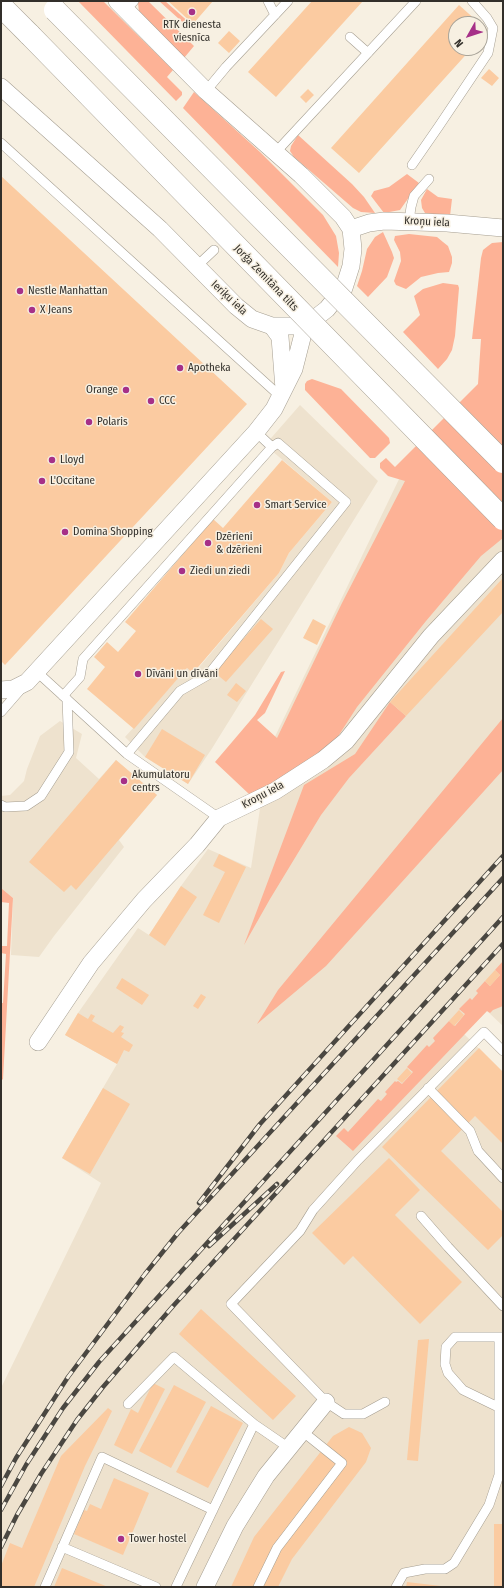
<!DOCTYPE html>
<meta charset="utf-8">
<style>
body{margin:0}
#map{position:relative;width:504px;height:1588px;overflow:hidden;background:#f7f0e2;font-family:"Fira Sans Condensed",sans-serif}
canvas{display:block}
.frame{position:absolute;inset:0;border:2px solid #322f2a;pointer-events:none}
.north{position:absolute;left:448px;top:16px;width:40px;height:40px;box-sizing:border-box;background:#f7f0e2;border:1px solid #a8a398;border-radius:50%;rotate:231deg;font-size:11px;font-weight:700;line-height:16px;text-align:center;color:#322f2a}
.north::after{content:'';display:block;margin:auto;width:14px;height:18px;background:#a63088;clip-path:polygon(50% 0,100% 100%,50% 72%,0 100%)}
</style>
<div id="map">
<canvas width="504" height="1588"></canvas>
<div class="frame"></div>
<div class="north">N</div>
</div>
<script>
const context = document.querySelector('canvas').getContext('2d');
context.lineJoin = 'round';
function fillPath(path, color) { context.fillStyle = color; context.fill(path, 'evenodd'); }
const shape = rows => new Path2D(rows.map(r => 'M' + r).join(''));
function trace(path, color, width, dash) { context.strokeStyle = color; context.lineWidth = width; context.lineCap = dash ? 'butt' : 'round'; context.setLineDash(dash || []); context.stroke(path); }
function label(font, color, halo, rows, align = 'center') {
  context.font = font + ' "Fira Sans Condensed",sans-serif'; context.lineWidth = 3; context.setLineDash([]); context.textBaseline = 'middle'; context.strokeStyle = halo; context.fillStyle = color; for (const [text, x, y, turn = 0] of rows) {
    context.save(); context.translate(x, y); context.rotate((+turn || 0) * Math.PI / 180); context.textAlign = isNaN(turn) ? turn : align; if (halo) context.strokeText(text, 0, 0); context.fillText(text, 0, 0); context.restore();
  }
}
const built = shape([
 [503,320,503,1026,487,1011,464,1034,503,1072,503,1587,1,1587,1,1388,101,1183,62,1158,117,1064,65,1035,78,1013,138,928,149,935,181,886,208,849,251,868,269,749,401,475,481,390],
 [300,405,378,481,211,750,188,784,145,757,125,737,187,668,194,673,279,573,289,553,332,502,265,445],
 [60,721,82,734,76,758,99,779,116,760,157,795,119,840,124,847,54,936,39,957,11,955,13,898,1,888,1,796,10,795,24,781,27,769,40,736]
]);
const green = shape([
 [78,1,103,1,173,70,167,77,182,92,182,95,176,101],
 [139,1,148,1,194,46,184,58,139,12,138,3],
 [159,1,165,1,192,25,189,28],
 [194,92,260,152,323,215,336,236,339,253,338,267,183,108],
 [298,135,352,184,364,197,375,213,361,212,353,208,294,157,290,151,291,146],
 [407,174,419,183,400,210,384,213,371,196,374,191,389,187],
 [427,189,438,197,452,199,450,216,425,213,422,208,421,200],
 [383,232,392,252,394,258,387,277,368,297,357,286,362,271,367,249,375,237],
 [409,234,437,237,443,242,448,246,452,257,452,263,449,272,438,273,421,277,406,289,396,285,394,281,401,261,400,252,394,240,395,236],
 [503,242,503,538,481,556,426,621,357,707,337,738,326,750,278,781,250,795,215,762,255,715,281,672,285,671,265,713,257,720,277,738,342,603,405,481,388,476,380,468,380,463,386,458,395,467,478,384,481,339,472,339,481,258,483,250,488,246,492,243],
 [443,283,458,285,459,288,455,336,452,350,447,359,438,369,403,332,420,315,414,296,423,289],
 [312,379,341,389,389,438,390,443,375,458,370,458,305,390,305,384,307,381],
 [390,702,406,716,349,778,321,815,270,899,244,945,304,785,355,754],
 [503,718,503,770,326,966,257,1024,278,990],
 [1,888,13,898,3,1079,1,1081,1,1003,3,1003,6,954,1,953,1,946,7,946,9,903,1,902],
 [503,961,503,1006,493,1010,490,1013,487,1011,353,1151,336,1136,344,1128,348,1132,378,1099,381,1101,387,1094,385,1092,395,1081,396,1082,398,1081,402,1084,413,1072,407,1067,427,1045,429,1047,435,1041,433,1038,449,1021,455,1026,465,1014,459,1009,470,998,472,1000,478,993,476,991,485,981,490,986,500,975,495,970]
]);
const building = shape([
 [168,1,213,1,193,24],
 [312,1,363,1,276,97,248,72],
 [459,5,487,30,480,39,480,24,456,24,456,48,472,48,359,173,331,148],
 [229,31,240,41,229,53,218,43],
 [489,69,499,78,492,86,481,78],
 [308,89,314,95,306,103,300,97],
 [1,176,247,404,5,665,1,661],
 [282,460,332,502,289,553,279,573,193,673,187,668,134,729,87,689,105,667,94,657,107,642,118,652,136,631,125,622,213,519,223,528],
 [502,579,503,580,503,612,406,716,390,702],
 [261,619,273,629,226,682,214,672],
 [313,619,326,626,317,645,303,638],
 [236,683,246,691,237,702,227,695],
 [162,729,205,755,188,784,145,757],
 [116,760,157,795,76,890,71,885,64,892,29,862],
 [219,854,246,867,219,923,203,915,225,872,213,866],
 [181,886,197,897,165,946,149,935],
 [495,970,500,975,490,986,485,981],
 [122,978,149,995,142,1005,116,988],
 [201,994,206,997,198,1009,193,1006],
 [459,1010,464,1015,454,1026,449,1021],
 [78,1013,88,1019,91,1014,95,1016,92,1021,113,1033,120,1025,124,1027,121,1032,124,1033,121,1037,133,1045,129,1052,124,1050,117,1064,65,1035],
 [479,1048,503,1072,503,1144,475,1116,441,1151,503,1212,503,1235,488,1250,382,1147],
 [407,1068,412,1073,402,1083,397,1079],
 [103,1088,130,1104,90,1174,62,1158],
 [389,1158,420,1190,395,1215,462,1282,420,1324,353,1256,344,1265,312,1233],
 [201,1309,296,1396,273,1420,179,1334],
 [429,1339,418,1461,407,1460,418,1340],
 [153,1383,165,1389,132,1454,114,1445,131,1409,138,1413],
 [174,1385,206,1402,171,1468,139,1451],
 [211,1406,243,1423,208,1488,176,1472],
 [108,1408,112,1411,85,1466,34,1587,1,1587,1,1566,10,1543,22,1548,61,1456],
 [349,1427,362,1433,371,1448,366,1462,292,1559,278,1587,231,1587,254,1537,333,1436],
 [114,1478,149,1493,123,1555,74,1534,84,1510,87,1511,90,1504,101,1509],
 [494,1524,503,1524,503,1587,494,1587],
 [62,1568,108,1587,54,1587],
 [407,1582,441,1586,441,1587,406,1587]
]);
const lane = shape([
 [268,1,275,15],
 [125,10,134,1],
 [350,37,368,53],
 [206,91,226,67,288,1],
 [1,143,281,397],
 [276,152,416,1],
 [412,165,439,126,488,53,493,28,487,18,472,1],
 [409,221,411,207,414,196,429,179],
 [197,266,214,250],
 [37,672,127,754,219,818],
 [63,696,80,677,83,659,272,447,256,432],
 [1,712,21,689],
 [127,754,180,691,208,675,346,502,278,443,272,447],
 [1,805,5,807,26,806,41,796,69,752,67,699],
 [428,1088,470,1131,478,1151,503,1178],
 [421,1216,448,1247,503,1306],
 [385,1402,363,1414,344,1414,326,1402,231,1304,300,1231,313,1210,358,1160,484,1032,503,1051],
 [128,1404,174,1357,254,1424,289,1448],
 [498,1407,463,1390,448,1373,445,1364,446,1347,455,1337,503,1337],
 [62,1547,156,1587],
 [45,1587,102,1457,213,1510],
 [176,1587,254,1424],
 [258,1587,277,1548,342,1463,302,1431],
 [396,1587,404,1573,425,1569,445,1569,454,1563,489,1505,499,1475,499,1337]
]);
const street = shape([
 [1,87,160,229,236,306,252,319,272,326,293,326,318,316,327,309,344,288,351,266,353,249,351,229,343,217,301,175,206,91,117,1],
 [351,229,369,223,384,221,447,223,503,228],
 [272,326,280,337,284,389],
 [1,690,13,689,27,682,256,432,274,409,294,369,306,322],
 [38,1042,91,963,144,900,197,845,219,818,275,791,323,760,346,741,431,636,503,560],
 [205,1587,235,1526,266,1476,326,1402]
]);
const primary = shape([
 [1,6,30,35]
]);
const rail = shape([
 [199,1203,260,1124,503,856],
 [209,1246,277,1184],
 [1,1486,16,1458,68,1377,145,1274,178,1233,503,878],
 [1,1510,26,1465,63,1408,99,1362,503,917],
 [1,1547,17,1515,41,1474,77,1420,103,1387,174,1305,503,944]
]);
const primaryBridge = shape([
 [55,10,503,462],
 [30,35,503,519]
]);
const markers = [
 [192,12,4,"#a63088"],
 [20,291,4,"#a63088"],
 [32,310,4,"#a63088"],
 [180,368,4,"#a63088"],
 [126,390,4,"#a63088"],
 [151,401,4,"#a63088"],
 [89,422,4,"#a63088"],
 [52,460,4,"#a63088"],
 [42,481,4,"#a63088"],
 [257,505,4,"#a63088"],
 [65,532,4,"#a63088"],
 [208,543,4,"#a63088"],
 [182,571,4,"#a63088"],
 [138,674,4,"#a63088"],
 [124,781,4,"#a63088"],
 [121,1539,4,"#a63088"]
];
const poiNames = [
 ["RTK dienesta",192,25,"center"],
 ["viesnīca",192,38,"center"],
 ["Nestle Manhattan",28,291],
 ["X Jeans",40,310],
 ["Apotheka",188,368],
 ["Orange",118,390,"right"],
 ["CCC",159,401],
 ["Polaris",97,422],
 ["Lloyd",60,460],
 ["L'Occitane",50,481],
 ["Smart Service",265,505],
 ["Domina Shopping",73,532],
 ["Dzērieni",216,537],
 ["& dzērieni",216,550],
 ["Ziedi un ziedi",190,571],
 ["Dīvāni un dīvāni",146,674],
 ["Akumulatoru",132,775],
 ["centrs",132,788],
 ["Tower hostel",129,1539]
];
const streetNames = [
 ["Kroņu iela",427,222,3],
 ["Jorģa Zemitāna tilts",266,278,46],
 ["Ieriķu iela",229,298,43],
 ["Kroņu iela",263,795,-28]
];
fillPath(built, '#eee2ce');
fillPath(green, '#fdb296');
fillPath(building, '#fbcba1');
trace(lane, '#a59e91', 10);
trace(street, '#a59e91', 18);
trace(primary, '#a59e91', 23);
trace(lane, '#fff', 9);
trace(street, '#fff', 17);
trace(primary, '#fff', 22);
trace(rail, '#4a4741', 4.5);
trace(rail, '#f7f0e2', 3, [9]);
trace(primaryBridge, '#a59e91', 23, []);
trace(primaryBridge, '#fff', 22);
for (const [x, y, r, color] of markers) { const dot = new Path2D(); dot.arc(x, y, r, 0, 2 * Math.PI); context.fillStyle = color; context.fill(dot); trace(dot, '#f7f0e2', 1.5); }
label('11px', '#322f2a', '#f7f0e2', poiNames, 'left');
label('11px', '#322f2a', '#f7f0e2', streetNames);
</script>
